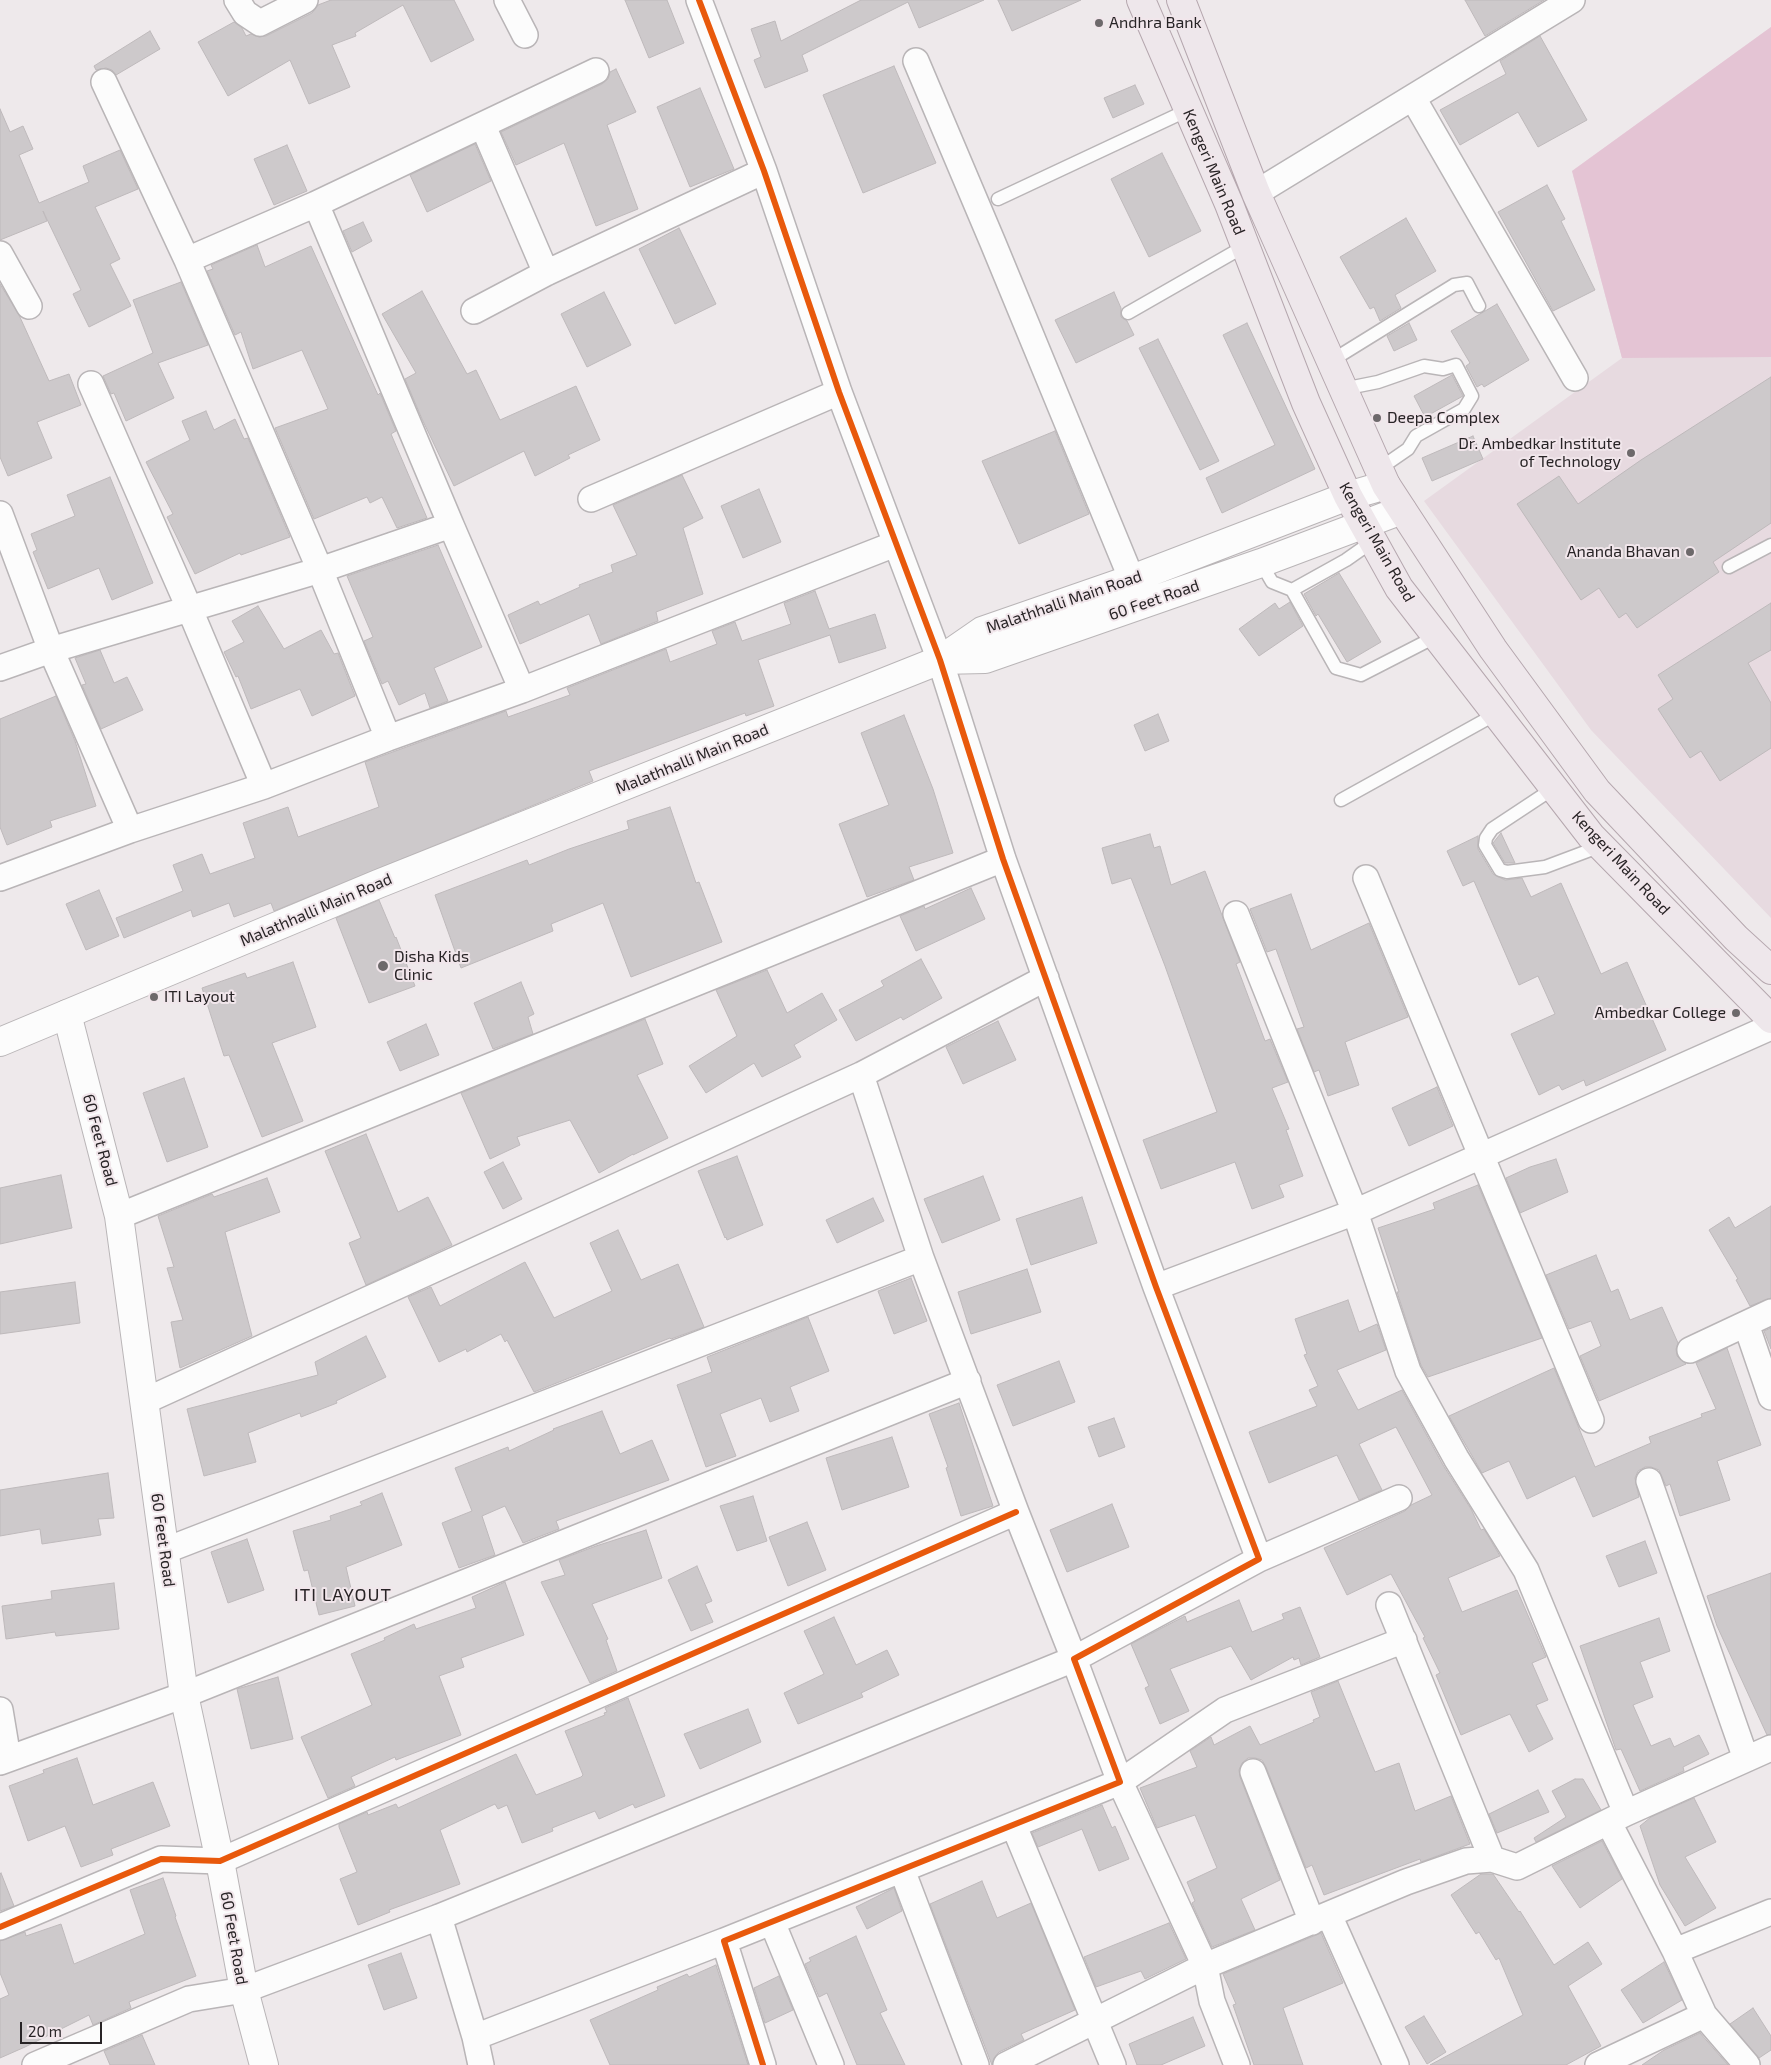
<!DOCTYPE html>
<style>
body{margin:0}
#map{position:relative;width:1771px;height:2065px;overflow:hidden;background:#eee9eb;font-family:"Exo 2",sans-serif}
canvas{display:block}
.scale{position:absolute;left:20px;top:2022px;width:82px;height:22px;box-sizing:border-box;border:2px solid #282426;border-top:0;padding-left:6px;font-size:15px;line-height:18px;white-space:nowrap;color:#282426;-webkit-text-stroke:4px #f1e6eb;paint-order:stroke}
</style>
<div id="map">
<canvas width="1771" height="2065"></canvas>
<div class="scale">20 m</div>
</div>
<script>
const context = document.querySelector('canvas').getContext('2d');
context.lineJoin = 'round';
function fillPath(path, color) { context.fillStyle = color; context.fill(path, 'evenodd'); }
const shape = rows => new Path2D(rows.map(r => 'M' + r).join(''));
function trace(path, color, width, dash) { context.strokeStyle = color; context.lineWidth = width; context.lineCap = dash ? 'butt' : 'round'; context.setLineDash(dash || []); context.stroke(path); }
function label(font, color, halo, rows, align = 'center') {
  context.font = font + ' "Exo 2",sans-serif'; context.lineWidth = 4; context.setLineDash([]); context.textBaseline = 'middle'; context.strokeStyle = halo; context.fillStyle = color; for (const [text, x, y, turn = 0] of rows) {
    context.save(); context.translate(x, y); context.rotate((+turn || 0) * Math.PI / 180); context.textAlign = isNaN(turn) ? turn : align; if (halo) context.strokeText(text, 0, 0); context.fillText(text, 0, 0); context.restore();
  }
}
const built = shape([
 [1771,27,1771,918,1591,730,1424,501,1622,358,1572,171]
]);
const green = shape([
 [1771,27,1771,357,1622,358,1572,171]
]);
const building = shape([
 [331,0,454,0,474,40,431,62,403,5,355,33,356,36,332,45,350,87,309,104,290,60,228,96,198,42,234,22,242,28,246,36,251,34,259,37,266,36,312,13,318,5,331,0],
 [625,0,667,0,684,43,649,58,625,0],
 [861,0,984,0,919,28,908,2,802,55,808,71,765,88,754,60,761,57,751,29,775,21,781,41,861,0],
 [998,0,1081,0,1012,31,998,0],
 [1465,0,1544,0,1485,36,1465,0],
 [150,31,160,49,116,75,112,70,106,68,96,70,94,66,150,31],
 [1540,36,1587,120,1538,147,1518,112,1460,145,1440,110,1506,74,1500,61,1540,36],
 [894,66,936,163,863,193,823,95,894,66],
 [616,69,636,112,607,125,638,209,596,226,564,143,516,165,501,132,602,84,608,79,610,72,616,69],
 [1135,85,1144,104,1113,118,1104,98,1135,85],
 [700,88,734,169,690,187,657,107,700,88],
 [0,109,10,132,23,126,33,149,19,155,39,203,89,182,83,166,120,150,138,189,95,207,120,259,110,264,131,306,89,327,73,294,81,290,43,211,47,221,0,240,0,109],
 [475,144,491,181,427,212,410,175,475,144],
 [287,145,307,191,274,205,254,159,287,145],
 [1162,153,1201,231,1149,257,1111,179,1162,153],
 [1547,185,1565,219,1561,221,1595,290,1553,311,1498,212,1547,185],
 [1406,218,1436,271,1395,295,1401,308,1380,321,1374,307,1370,309,1340,257,1406,218],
 [363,222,372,241,352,252,343,231,363,222],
 [679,228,716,304,675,324,639,249,679,228],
 [257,245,265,267,311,246,378,395,380,393,396,431,391,434,427,518,397,528,382,497,370,503,367,497,314,519,275,428,328,409,302,350,253,369,241,332,235,335,207,271,213,269,211,265,257,245],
 [181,282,208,345,158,363,174,398,126,421,114,393,111,394,103,376,153,353,133,300,181,282],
 [0,284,19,315,49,381,69,374,81,405,37,422,52,458,8,476,0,457,0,284],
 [422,291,467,374,476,370,500,420,576,386,600,440,568,455,570,458,535,476,524,451,454,486,422,419,405,379,416,373,382,314,422,291],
 [604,292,631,345,587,367,561,314,604,292],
 [1114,292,1121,308,1121,317,1127,321,1134,335,1076,363,1055,320,1114,292],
 [1497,304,1529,360,1484,387,1482,384,1477,387,1466,366,1470,363,1451,331,1497,304],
 [1247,323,1315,469,1222,513,1206,478,1275,445,1223,335,1247,323],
 [1409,323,1417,340,1394,351,1387,336,1409,323],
 [1158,339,1219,461,1200,470,1139,348,1158,339],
 [1452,375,1463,396,1425,417,1414,396,1452,375],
 [1771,377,1771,523,1713,562,1719,572,1637,628,1626,613,1619,618,1599,588,1581,600,1517,504,1559,476,1578,504,1641,460,1771,377],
 [206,411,214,430,235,419,244,439,248,438,290,537,241,555,240,553,195,574,167,517,173,514,146,462,190,440,182,421,206,411],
 [1055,431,1089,514,1019,544,982,461,1055,431],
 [1473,436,1483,459,1432,481,1422,458,1473,436],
 [682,475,703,518,683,528,703,594,656,612,658,621,601,644,589,614,520,644,508,615,538,601,540,605,580,587,579,585,613,572,611,565,637,555,613,505,682,475],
 [110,477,153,583,112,600,99,568,48,589,33,552,37,550,31,534,75,516,67,495,110,477],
 [759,489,781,542,743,558,721,506,759,489],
 [438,545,482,647,434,668,448,701,430,708,425,693,399,705,388,681,382,684,364,641,373,637,347,576,438,545],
 [1339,573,1381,642,1347,662,1318,614,1316,616,1304,594,1339,573],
 [815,591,829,629,875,614,886,648,839,663,830,635,758,660,774,706,746,716,745,713,589,771,593,781,274,911,271,903,234,917,229,903,193,917,191,910,124,938,116,918,183,891,173,865,202,854,210,874,255,858,243,823,288,807,298,837,379,807,365,762,506,711,508,717,570,695,567,688,666,649,670,662,717,644,712,631,735,622,742,641,791,624,784,603,815,591],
 [1290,602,1303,626,1259,656,1239,629,1275,603,1279,609,1290,602],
 [1771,603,1771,650,1748,663,1771,703,1771,748,1720,781,1701,751,1690,758,1658,709,1673,699,1658,675,1771,603],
 [258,606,284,649,321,630,334,654,338,653,355,696,312,716,300,689,251,709,238,676,236,677,224,652,244,642,232,621,258,606],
 [100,650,114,683,127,677,143,710,101,729,82,685,86,684,75,658,100,650],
 [56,696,75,741,96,806,50,821,52,827,7,845,0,827,0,719,56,696],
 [1158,714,1169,741,1145,751,1134,725,1158,714],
 [904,715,933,789,953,853,909,867,914,880,867,897,839,824,889,805,861,733,904,715],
 [670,807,696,883,699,882,722,942,631,977,603,903,551,924,553,931,461,968,435,895,527,860,529,865,569,849,629,829,627,821,670,807],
 [1501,833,1515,863,1505,863,1493,843,1501,833],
 [1150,834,1154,848,1160,846,1171,885,1205,871,1240,962,1236,964,1265,1041,1270,1039,1288,1082,1272,1088,1289,1129,1286,1130,1303,1176,1279,1185,1284,1197,1252,1209,1235,1162,1161,1189,1143,1140,1217,1112,1165,966,1131,878,1112,884,1102,848,1150,834],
 [1478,836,1478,849,1493,874,1505,880,1522,878,1531,897,1561,883,1601,974,1627,962,1666,1050,1586,1086,1584,1080,1562,1090,1559,1085,1539,1095,1511,1034,1555,1014,1538,976,1519,985,1474,881,1463,886,1447,851,1478,836],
 [971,888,985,919,916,951,900,916,924,906,925,909,971,888],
 [99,890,119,936,86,950,66,904,99,890],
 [1291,894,1311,950,1369,923,1408,1017,1345,1042,1359,1085,1328,1096,1319,1070,1314,1072,1297,1029,1304,1027,1276,949,1267,952,1250,909,1291,894],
 [379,900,395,938,396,937,415,986,369,1003,336,918,379,900],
 [921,959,942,998,903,1020,901,1017,856,1041,839,1010,884,986,881,981,921,959],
 [293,962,316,1027,272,1043,303,1121,262,1137,229,1055,224,1056,202,988,245,973,247,978,293,962],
 [767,970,787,1013,822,993,837,1020,794,1045,801,1057,762,1077,754,1063,706,1093,689,1066,737,1036,716,990,767,970],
 [521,982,534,1014,528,1017,533,1034,493,1049,474,1003,521,982],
 [645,1019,663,1064,637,1075,668,1138,633,1155,633,1154,599,1173,570,1120,517,1137,520,1145,490,1159,461,1093,645,1019],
 [998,1021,1016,1060,963,1084,946,1047,998,1021],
 [426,1024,439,1055,400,1071,387,1042,426,1024],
 [184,1078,208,1147,167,1162,143,1093,184,1078],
 [1437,1087,1453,1126,1409,1146,1392,1108,1437,1087],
 [366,1134,398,1212,428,1197,452,1245,366,1285,349,1243,361,1238,325,1151,366,1134],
 [737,1156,763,1225,727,1240,726,1237,725,1238,698,1171,737,1156],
 [1556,1159,1568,1192,1520,1213,1506,1178,1530,1167,1556,1159],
 [503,1162,522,1199,503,1209,484,1172,503,1162],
 [61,1175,72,1228,0,1244,0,1188,61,1175],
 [983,1176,1000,1220,942,1243,924,1199,983,1176],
 [267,1178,280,1212,225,1232,252,1336,180,1368,171,1322,183,1320,167,1268,174,1267,158,1216,212,1194,214,1197,267,1178],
 [1478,1185,1542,1338,1428,1377,1421,1365,1412,1338,1397,1292,1399,1292,1378,1228,1435,1209,1433,1203,1478,1185],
 [1082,1197,1097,1243,1031,1265,1016,1219,1082,1197],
 [873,1198,884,1221,837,1243,826,1220,873,1198],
 [1771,1206,1771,1298,1750,1306,1736,1280,1738,1279,1709,1230,1729,1217,1735,1228,1771,1206],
 [618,1230,641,1280,678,1264,704,1327,671,1339,670,1338,534,1392,507,1340,505,1342,501,1334,467,1352,466,1349,439,1362,408,1297,431,1287,440,1306,525,1262,554,1318,612,1291,590,1243,618,1230],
 [1596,1255,1611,1292,1618,1289,1630,1320,1662,1307,1678,1343,1676,1349,1677,1356,1686,1364,1599,1401,1580,1356,1601,1346,1591,1321,1569,1329,1546,1275,1596,1255],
 [1027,1269,1041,1312,971,1334,958,1292,1027,1269],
 [911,1278,927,1321,894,1334,878,1291,911,1278],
 [75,1282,80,1323,0,1334,0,1292,75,1282],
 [1348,1300,1359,1332,1377,1324,1386,1350,1337,1370,1358,1410,1402,1390,1443,1465,1471,1509,1481,1530,1484,1529,1500,1556,1448,1578,1462,1612,1517,1590,1546,1657,1532,1663,1548,1700,1536,1705,1553,1739,1529,1752,1510,1714,1461,1735,1436,1675,1440,1673,1423,1638,1425,1637,1391,1574,1347,1595,1324,1548,1405,1511,1411,1505,1432,1495,1396,1427,1359,1444,1382,1490,1359,1500,1337,1455,1269,1483,1249,1432,1317,1406,1309,1390,1318,1386,1304,1355,1307,1354,1295,1319,1348,1300],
 [808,1317,829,1371,790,1387,799,1411,770,1422,761,1398,720,1414,736,1456,706,1467,677,1385,712,1372,707,1357,808,1317],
 [1771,1328,1771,1349,1764,1331,1771,1328],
 [366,1336,386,1377,336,1401,337,1403,301,1417,300,1413,248,1433,256,1462,204,1476,187,1409,318,1375,315,1362,366,1336],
 [1727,1348,1761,1445,1717,1461,1730,1500,1680,1516,1670,1484,1666,1486,1659,1470,1651,1467,1645,1467,1638,1471,1635,1478,1639,1497,1593,1517,1575,1476,1527,1499,1509,1461,1482,1473,1449,1416,1554,1368,1595,1467,1651,1443,1649,1437,1702,1417,1701,1414,1716,1409,1696,1363,1727,1348],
 [1059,1361,1075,1402,1013,1426,997,1385,1059,1361],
 [959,1403,993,1506,961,1516,946,1468,948,1467,929,1414,959,1403],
 [602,1411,620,1454,652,1440,669,1480,556,1521,559,1529,523,1543,505,1506,482,1516,495,1555,459,1568,442,1523,472,1511,455,1468,508,1447,509,1451,554,1430,553,1429,602,1411],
 [1114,1418,1125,1447,1099,1457,1088,1427,1114,1418],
 [892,1437,909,1487,842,1510,826,1458,892,1437],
 [108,1473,114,1518,98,1519,101,1535,42,1544,40,1529,0,1536,0,1490,108,1473],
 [382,1493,402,1545,346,1567,355,1606,319,1615,308,1570,304,1571,293,1531,331,1520,330,1516,362,1505,360,1502,382,1493],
 [753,1496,767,1541,737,1551,720,1506,753,1496],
 [1112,1504,1129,1547,1067,1572,1050,1530,1112,1504],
 [807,1522,826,1570,788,1586,769,1537,807,1522],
 [646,1530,662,1578,592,1604,608,1639,606,1640,617,1671,590,1683,541,1582,565,1575,559,1560,596,1546,646,1530],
 [247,1539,264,1590,228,1603,211,1552,247,1539],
 [1645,1541,1657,1573,1619,1587,1606,1556,1645,1541],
 [697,1566,712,1601,705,1604,713,1622,691,1631,668,1580,697,1566],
 [1771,1573,1771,1734,1767,1735,1717,1626,1707,1596,1771,1573],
 [505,1582,524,1635,461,1658,464,1667,439,1676,461,1735,396,1760,395,1757,351,1777,355,1786,328,1798,301,1737,372,1705,351,1654,385,1640,384,1638,414,1624,416,1629,476,1608,472,1597,505,1582],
 [114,1583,119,1629,56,1636,55,1632,6,1639,2,1606,52,1599,51,1591,114,1583],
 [1239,1600,1252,1632,1284,1619,1282,1614,1300,1607,1320,1657,1301,1665,1299,1658,1294,1660,1293,1657,1251,1680,1231,1646,1170,1669,1189,1711,1160,1724,1145,1688,1149,1686,1131,1644,1185,1616,1187,1622,1239,1600],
 [834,1617,856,1665,887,1650,899,1675,861,1693,863,1697,798,1724,784,1693,824,1674,804,1631,834,1617],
 [1659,1618,1670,1651,1640,1662,1653,1697,1633,1705,1651,1746,1670,1738,1674,1747,1699,1735,1709,1754,1683,1767,1684,1771,1640,1791,1621,1749,1616,1750,1580,1646,1659,1618],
 [278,1677,293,1739,251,1749,237,1689,278,1677],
 [1338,1681,1375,1772,1399,1763,1415,1811,1451,1796,1470,1844,1421,1862,1420,1859,1324,1895,1312,1865,1306,1868,1266,1767,1262,1760,1255,1758,1248,1758,1242,1763,1239,1770,1240,1777,1280,1880,1241,1899,1255,1930,1212,1947,1195,1910,1192,1903,1195,1901,1187,1882,1217,1868,1195,1815,1157,1828,1140,1788,1197,1767,1190,1751,1211,1737,1214,1745,1250,1726,1260,1745,1314,1722,1313,1720,1320,1717,1311,1692,1338,1681],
 [628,1698,665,1796,635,1808,633,1804,599,1819,595,1811,552,1828,553,1831,522,1843,507,1805,498,1809,495,1804,440,1830,460,1884,389,1910,390,1912,358,1925,340,1879,357,1872,339,1827,339,1824,367,1812,368,1815,396,1804,398,1808,516,1754,536,1795,581,1777,583,1775,565,1731,605,1715,604,1713,607,1712,605,1708,628,1698],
 [748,1709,761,1742,700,1769,684,1734,748,1709],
 [77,1758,93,1805,153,1782,170,1826,111,1849,113,1855,81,1867,65,1826,28,1841,9,1786,44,1773,43,1770,77,1758],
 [1575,1779,1583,1779,1601,1810,1536,1842,1534,1838,1566,1817,1552,1791,1575,1779],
 [1538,1790,1549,1812,1497,1833,1489,1814,1538,1790],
 [1694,1798,1716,1842,1685,1857,1716,1908,1685,1926,1660,1885,1640,1826,1651,1817,1694,1798],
 [1102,1805,1112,1828,1115,1826,1129,1859,1099,1871,1082,1829,1038,1847,1032,1833,1102,1805],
 [1602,1841,1622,1879,1580,1908,1552,1866,1602,1841],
 [1,1873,14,1906,0,1911,0,1874,1,1873],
 [1481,1874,1493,1874,1519,1912,1520,1911,1554,1965,1588,1942,1602,1964,1568,1986,1601,2046,1566,2065,1430,2065,1523,2015,1499,1958,1496,1960,1479,1932,1476,1934,1451,1895,1481,1874],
 [163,1878,176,1916,175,1917,196,1976,129,2002,131,2008,93,2025,89,2015,25,2047,0,2058,0,1999,9,1995,0,1973,0,1941,25,1932,26,1936,61,1924,74,1964,145,1934,130,1890,163,1878],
 [982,1881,997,1918,1031,1903,1075,2010,1021,2034,1024,2040,999,2052,994,2058,992,2065,930,1904,982,1881],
 [894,1888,902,1911,867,1929,856,1907,894,1888],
 [1169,1923,1186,1959,1145,1979,1141,1971,1096,1987,1084,1957,1169,1923],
 [1321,1933,1343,1983,1283,2008,1303,2065,1254,2065,1233,2005,1236,2004,1223,1974,1321,1933],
 [856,1936,887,2010,880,2013,905,2065,857,2065,827,1993,819,1997,805,1964,811,1961,809,1958,856,1936],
 [401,1953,417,1998,384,2010,368,1965,401,1953],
 [1664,1962,1682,2000,1643,2023,1621,1990,1664,1962],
 [716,1965,748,2065,610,2065,590,2020,658,1990,657,1987,687,1974,689,1977,716,1965],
 [779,1976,793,2010,765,2023,754,1988,779,1976],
 [1753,2008,1771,2036,1771,2050,1759,2058,1730,2024,1753,2008],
 [1424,2016,1446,2052,1427,2064,1405,2027,1424,2016],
 [1193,2017,1205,2046,1161,2065,1137,2065,1129,2044,1193,2017],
 [1700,2033,1728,2065,1642,2065,1664,2050,1700,2033],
 [142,2035,155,2065,110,2065,104,2051,142,2035]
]);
const service = shape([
 [998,199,1188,110],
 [1128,313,1245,246],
 [1331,361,1454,285,1467,283,1479,306],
 [1343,389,1378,382,1424,366,1443,369,1456,365,1472,396,1464,409,1416,436,1408,449,1379,469],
 [1261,563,1272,582,1292,590,1336,668,1361,675,1437,636],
 [1729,567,1771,545],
 [1292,590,1346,560,1373,541],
 [1554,788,1492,829,1486,838,1485,845,1500,870,1507,872,1545,867,1601,846],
 [1341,800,1496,714]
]);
const minor = shape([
 [237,0,245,13,260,23,305,0],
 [507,0,525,35],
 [699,0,764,171,839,392,940,660,1003,859,1156,1287,1259,1559,1074,1659,1120,1782,724,1941,763,2065],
 [916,61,993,243,1139,597],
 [104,82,187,260,320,570,388,738],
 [1413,98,1575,378],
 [483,126,546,273],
 [1256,193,1572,0],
 [316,204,596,71],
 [0,254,29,306],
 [187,260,316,204,451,525],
 [474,311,546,273,764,171],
 [91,384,190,610,264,786],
 [591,499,839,392],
 [0,514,51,650,130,830],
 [0,668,51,650,320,570,451,525,522,690],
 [0,878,130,830,264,786,388,738,522,690,895,544],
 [1366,878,1591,1420],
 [1236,914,1355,1212,1408,1371,1456,1458,1526,1570,1626,1813],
 [119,1216,1003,859],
 [1156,1287,1355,1212,1771,1027],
 [1746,1324,1771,1397],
 [1690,1350,1771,1312],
 [145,1401,861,1075,1046,978],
 [1649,1481,1746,1759],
 [164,1551,921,1258],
 [1259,1559,1399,1498],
 [1389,1605,1492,1859],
 [0,1710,8,1758],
 [0,1762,184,1695,968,1381],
 [1253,1772,1312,1922],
 [1609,1823,1675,1951,1704,2015,1747,2065],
 [1014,1826,1113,2065],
 [902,1870,976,2065],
 [1329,1915,1396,2065],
 [439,1917,475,2037,481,2065],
 [772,1922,831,2065],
 [0,1927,161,1859,220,1861,1016,1512],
 [1675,1951,1771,1912],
 [475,2037,724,1941],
 [35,2065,189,1999,244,1990,439,1917,1074,1659,1016,1512,921,1258,861,1075],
 [1006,2065,1205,1966,1406,1882,1466,1861,1492,1859,1517,1867,1626,1813,1771,1748],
 [1237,2065,1212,2001,1205,1966,1120,1782,1225,1710,1404,1640],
 [1598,2065,1704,2015]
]);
const tertiary = shape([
 [67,1014,119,1216,184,1695,220,1861,244,1990,264,2065]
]);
const secondary = shape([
 [940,660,985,659,1261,563,1402,510],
 [0,1042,378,884,940,660,982,631,1132,579,1348,496,1386,485]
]);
const primary = shape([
 [1141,0,1229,204,1306,403,1348,496,1399,588,1591,836,1771,1019],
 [1181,0,1256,193,1386,485,1493,649,1597,791,1736,938,1771,970]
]);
const cycleway = shape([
 [699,0,764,171,839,392,940,660,1003,859,1156,1287,1259,1559,1074,1659,1120,1782,724,1941,763,2065],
 [0,1927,161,1859,220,1861,1016,1512]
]);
const markers = [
 [1099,23,5,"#6d696b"],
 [1377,418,5,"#6d696b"],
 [1631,453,5,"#6d696b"],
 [1690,552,5,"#6d696b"],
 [383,966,6,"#6d696b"],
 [154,997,5,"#6d696b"],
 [1736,1013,5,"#6d696b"]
];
const poiNames = [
 ["Andhra Bank",1109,23],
 ["Deepa Complex",1387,418],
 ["Dr. Ambedkar Institute",1621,444,"right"],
 ["of Technology",1621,462,"right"],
 ["Ananda Bhavan",1680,552,"right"],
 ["Disha Kids",394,957],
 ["Clinic",394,975],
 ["ITI Layout",164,997],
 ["Ambedkar College",1726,1013,"right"]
];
const streetNames = [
 ["Kengeri Main Road",1214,172,67],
 ["Kengeri Main Road",1377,542,60],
 ["60 Feet Road",1154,600,-19],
 ["Malathhalli Main Road",1064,602,-19],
 ["Malathhalli Main Road",692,759,-22],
 ["Kengeri Main Road",1621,863,47],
 ["Malathhalli Main Road",316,910,-23],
 ["60 Feet Road",100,1140,75],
 ["60 Feet Road",163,1540,82],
 ["60 Feet Road",234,1938,80]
];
const neighbourhoodNames = [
 ["ITI LAYOUT",343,1595]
];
fillPath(built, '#e7dae0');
fillPath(green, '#e4c4d4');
fillPath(building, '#cdc9cb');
trace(building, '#beb9bb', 1);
trace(service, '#b9b5b7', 15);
trace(minor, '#b9b5b7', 28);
trace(tertiary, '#b9b5b7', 30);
trace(secondary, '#b9b5b7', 30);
trace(primary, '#b5a7ae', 30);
trace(service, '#fcfcfc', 12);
trace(minor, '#fcfcfc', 25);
trace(tertiary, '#fcfcfc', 28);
trace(secondary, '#fcfcfc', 28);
trace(primary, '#eee7eb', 28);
trace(cycleway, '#e8590c', 6);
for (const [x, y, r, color] of markers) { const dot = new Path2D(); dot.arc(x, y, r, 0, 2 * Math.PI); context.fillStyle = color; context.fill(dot); trace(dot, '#f1e6eb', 2); }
label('16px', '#282426', '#f1e6eb', poiNames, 'left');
label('16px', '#282426', '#f1e6eb', streetNames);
context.letterSpacing = '1px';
label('18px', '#282426', '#f1e6eb', neighbourhoodNames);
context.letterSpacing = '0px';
</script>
